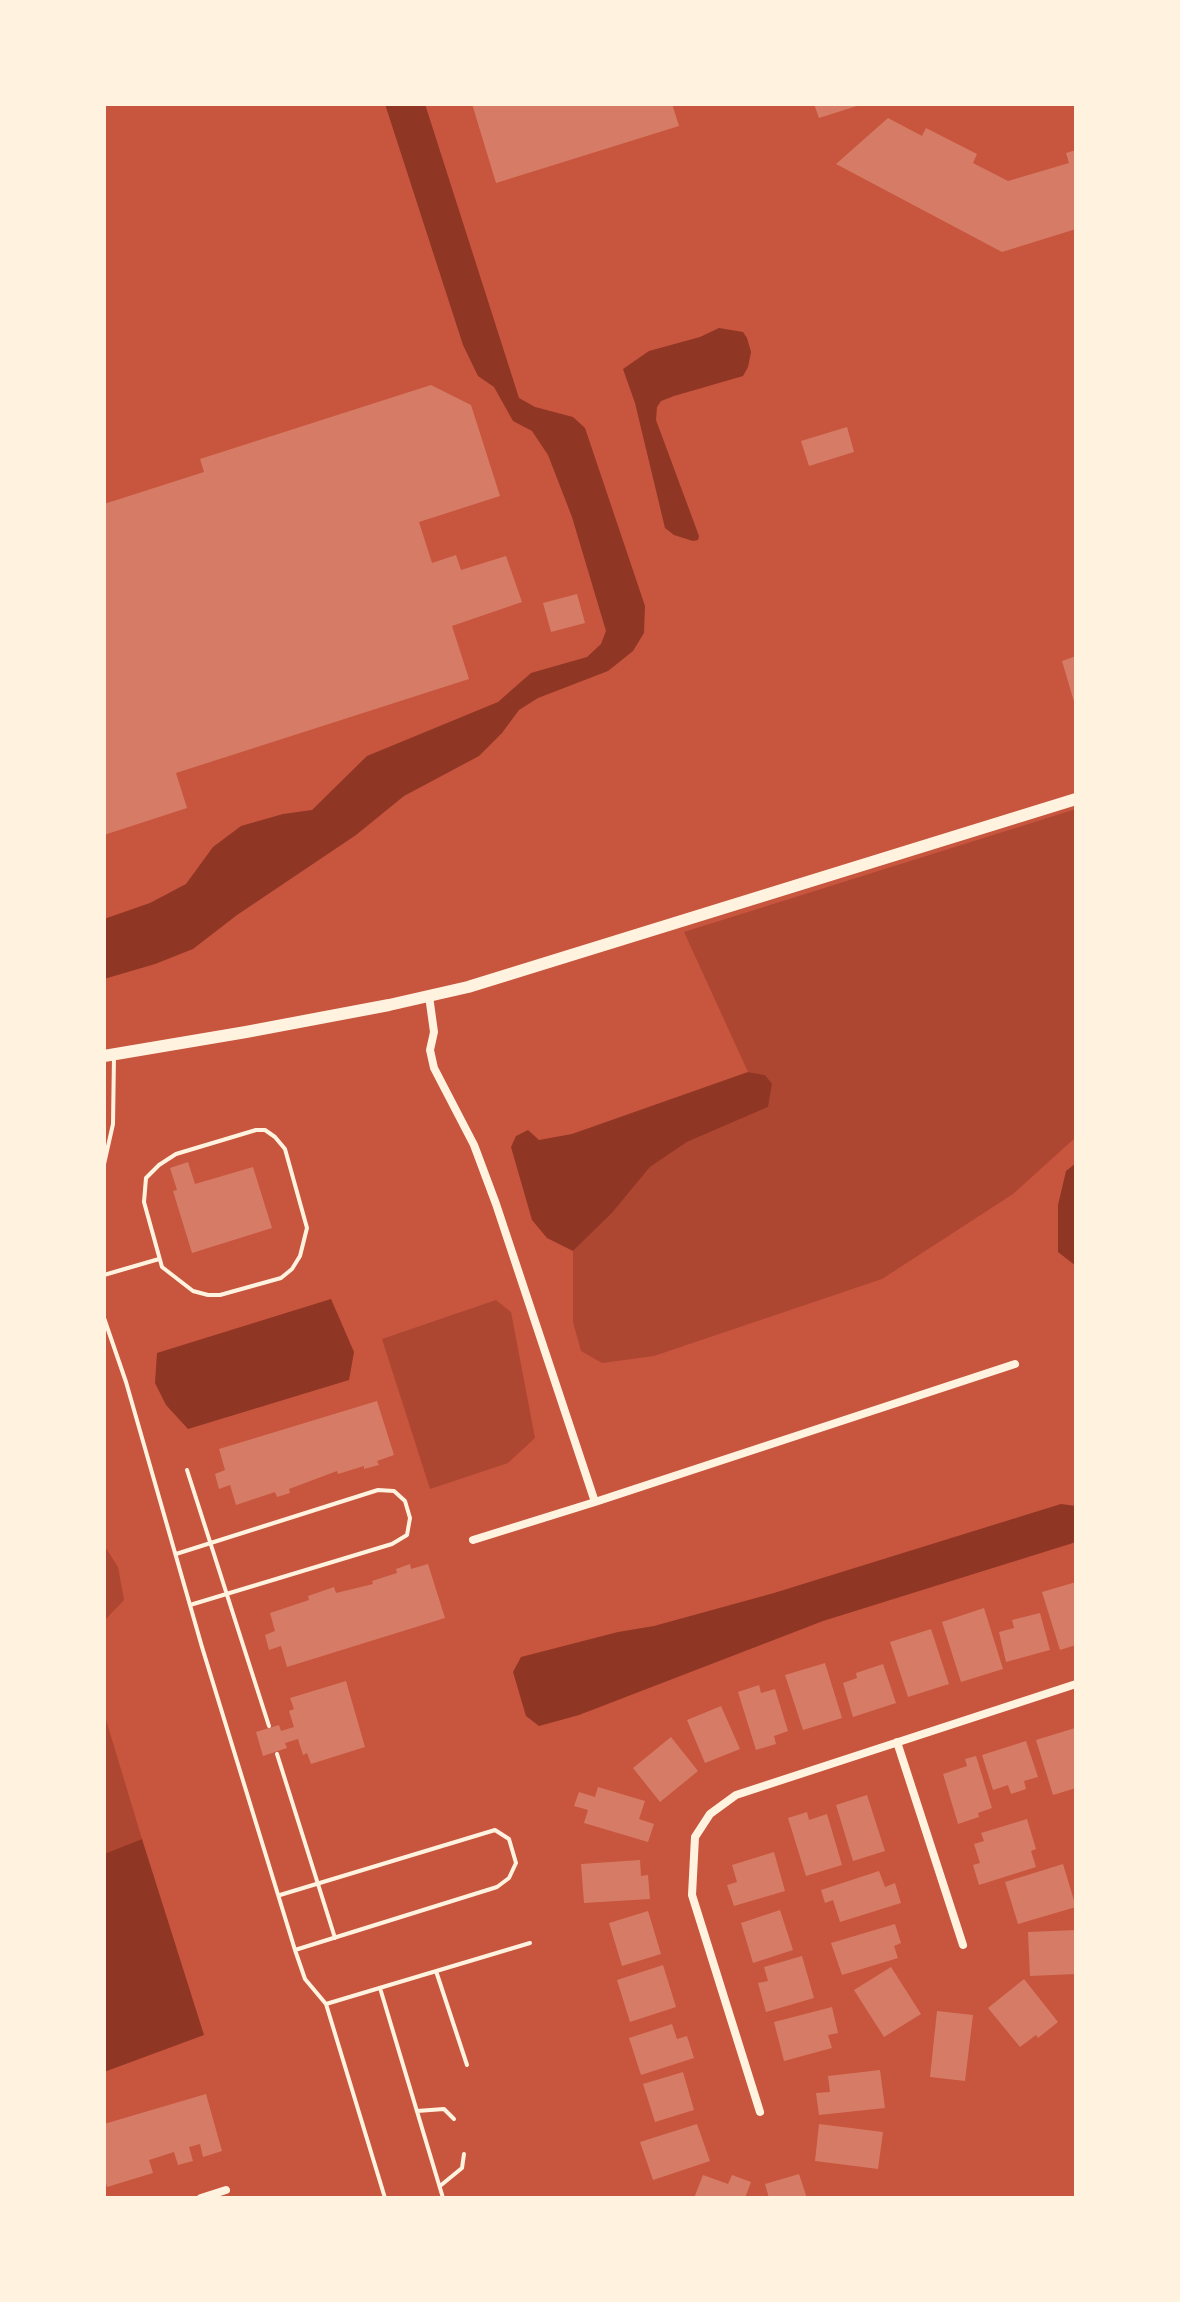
<!DOCTYPE html>
<style>
body{margin:0}
#map{position:relative;width:1180px;height:2302px;overflow:hidden;background:#c8553d;font-family:"PT Serif",serif}
canvas{display:block}
.frame{position:absolute;inset:0;border:106px solid #fff3e0;pointer-events:none}
</style>
<div id="map">
<canvas width="1180" height="2302"></canvas>
<div class="frame"></div>
</div>
<script>
const context = document.querySelector('canvas').getContext('2d');
context.lineJoin = 'round';
function fillPath(path, color) { context.fillStyle = color; context.fill(path, 'evenodd'); }
const shape = rows => new Path2D(rows.map(r => 'M' + r).join(''));
function trace(path, color, width, dash) { context.strokeStyle = color; context.lineWidth = width; context.lineCap = dash ? 'butt' : 'round'; context.setLineDash(dash || []); context.stroke(path); }
const green = shape([
 [1076,809,1076,1137,1013,1194,882,1279,654,1356,602,1363,581,1351,573,1322,573,1251,612,1213,650,1167,687,1142,768,1107,765,1075,748,1072,684,932],
 [496,1300,511,1312,535,1438,508,1463,430,1489,382,1339],
 [104,1545,118,1567,124,1600,104,1621],
 [104,1713,142,1839,104,1854]
]);
const water = shape([
 [385,104,425,104,519,398,535,407,573,417,585,428,645,606,644,633,633,651,608,671,538,698,519,710,502,733,479,756,404,796,356,835,237,915,193,949,155,964,104,979,104,919,150,903,186,884,213,847,241,826,283,814,312,810,367,756,498,702,531,673,587,657,601,644,606,631,572,517,548,455,532,431,513,421,494,387,478,376,463,345],
 [719,328,743,332,747,338,751,352,748,367,743,376,674,396,661,401,657,407,656,420,699,536,698,540,693,541,674,535,665,528,635,403,623,369,649,351,700,337],
 [748,1072,765,1075,772,1084,768,1107,687,1142,650,1167,612,1213,573,1251,547,1238,532,1220,511,1147,516,1136,528,1130,539,1140,572,1134],
 [1076,1163,1076,1266,1058,1252,1058,1205,1066,1171],
 [331,1299,354,1352,349,1380,188,1429,166,1405,155,1383,157,1353],
 [1061,1504,1076,1506,1076,1540,1073,1543,823,1621,579,1715,539,1726,526,1716,513,1672,521,1657,618,1632,654,1626,774,1593],
 [142,1839,204,2035,104,2072,104,1854]
]);
const building = shape([
 [472,104,672,104,679,126,496,183],
 [814,104,860,104,860,105,819,118],
 [888,118,922,136,926,128,977,154,973,163,1008,181,1069,163,1066,153,1076,150,1076,229,1002,252,836,164],
 [431,385,471,405,500,496,419,522,432,563,456,555,461,570,506,556,522,602,452,626,469,679,176,773,187,808,104,835,104,504,204,472,200,459],
 [847,427,854,452,809,466,801,441],
 [577,594,585,623,551,632,543,603],
 [1076,656,1076,705,1075,705,1062,661],
 [188,1162,195,1184,253,1167,272,1228,192,1253,173,1191,177,1190,170,1168],
 [377,1401,394,1455,377,1461,379,1465,364,1469,364,1466,338,1474,337,1471,289,1489,290,1493,277,1497,275,1492,236,1505,230,1485,219,1489,215,1474,225,1470,219,1449],
 [410,1564,411,1569,428,1564,445,1618,287,1667,281,1646,269,1650,265,1635,275,1631,270,1613,309,1600,308,1596,334,1587,336,1593,373,1584,372,1581,397,1573,396,1569],
 [1076,1582,1076,1645,1060,1650,1042,1592],
 [984,1608,1003,1669,961,1682,942,1622],
 [1040,1613,1050,1650,1006,1662,999,1632,1014,1628,1012,1620],
 [931,1629,949,1684,908,1697,890,1642],
 [825,1663,842,1718,803,1730,785,1675],
 [883,1664,896,1703,853,1717,843,1683,857,1678,856,1673],
 [346,1681,365,1747,311,1764,307,1753,303,1755,298,1739,285,1743,287,1748,263,1756,256,1732,279,1725,281,1731,294,1727,289,1711,294,1709,290,1698],
 [759,1685,761,1693,775,1689,788,1731,774,1736,776,1744,756,1750,738,1692],
 [721,1706,740,1749,705,1763,687,1720],
 [1075,1728,1076,1788,1053,1795,1036,1740],
 [671,1737,698,1771,660,1802,633,1768],
 [1026,1741,1038,1777,1024,1781,1026,1789,1011,1794,1008,1785,993,1790,982,1755],
 [976,1756,992,1808,978,1813,979,1817,958,1824,943,1774,967,1766,965,1759],
 [598,1787,645,1801,639,1819,654,1824,648,1842,584,1823,588,1810,574,1806,579,1792,595,1797],
 [867,1795,885,1851,853,1861,836,1805],
 [807,1812,809,1820,827,1814,842,1865,806,1876,788,1818],
 [1027,1819,1036,1849,1031,1851,1036,1867,979,1885,973,1865,980,1863,974,1844,984,1841,981,1833],
 [774,1852,785,1891,734,1906,727,1885,737,1882,732,1865],
 [640,1860,641,1876,648,1875,650,1899,584,1903,581,1864],
 [1063,1864,1076,1907,1018,1924,1005,1882],
 [879,1871,885,1887,895,1883,901,1903,840,1922,833,1900,825,1903,821,1890],
 [780,1910,793,1950,753,1963,741,1923],
 [648,1911,661,1954,622,1966,609,1923],
 [895,1924,901,1943,894,1946,898,1958,842,1975,831,1943],
 [1076,1930,1076,1974,1030,1976,1028,1932],
 [802,1956,814,1998,766,2012,758,1983,768,1981,764,1967],
 [663,1965,676,2007,630,2022,617,1980],
 [891,1967,921,2014,884,2037,854,1990],
 [1024,1979,1058,2022,1038,2038,1036,2035,1020,2047,988,2008],
 [832,2007,838,2033,828,2035,832,2048,784,2061,774,2022],
 [937,2011,973,2015,965,2081,930,2077],
 [672,2024,677,2039,687,2036,694,2058,641,2075,629,2038],
 [880,2070,885,2108,819,2115,816,2093,830,2092,828,2076],
 [683,2072,694,2110,655,2122,643,2084],
 [206,2094,222,2151,203,2157,200,2144,189,2147,193,2161,178,2165,174,2152,149,2160,153,2173,107,2187,104,2176,104,2124],
 [697,2124,710,2161,653,2180,640,2142],
 [819,2124,883,2132,878,2169,815,2161],
 [799,2174,807,2198,769,2198,765,2184],
 [703,2175,728,2184,732,2175,751,2182,745,2198,694,2198]
]);
const service = shape([
 [256,1130,265,1130,275,1137,285,1149,307,1228,300,1256,292,1269,281,1278,220,1295,208,1295,193,1291,162,1267,144,1202,146,1178,159,1165,176,1154,256,1130],
 [104,1164,113,1124,114,1056],
 [104,1275,159,1259],
 [104,1318,126,1382,202,1647,295,1950,305,1979,326,2004,385,2198],
 [187,1470,269,1726],
 [176,1554,378,1490,394,1491,405,1501,410,1518,407,1535,392,1544,190,1605],
 [277,1754,335,1938],
 [280,1895,495,1830,509,1839,516,1863,509,1878,497,1887,295,1950],
 [436,1971,467,2065],
 [380,1988,443,2198],
 [326,2004,530,1943],
 [417,2111,444,2109,454,2119],
 [440,2186,462,2168,464,2154]
]);
const minor = shape([
 [429,996,434,1032,430,1050,434,1068,474,1145,496,1204,595,1502,1015,1364],
 [473,1540,595,1502],
 [897,1742,963,1945],
 [760,2112,692,1895,695,1837,710,1814,736,1795,1076,1684],
 [201,2198,226,2190]
]);
const secondary = shape([
 [104,1056,246,1032,389,1005,468,987,1076,799]
]);
fillPath(green, '#ae4732');
fillPath(water, '#8f3625');
fillPath(building, '#d67c66');
trace(service, '#fff3e0', 4);
trace(minor, '#fff3e0', 8);
trace(secondary, '#fff3e0', 12);
</script>
